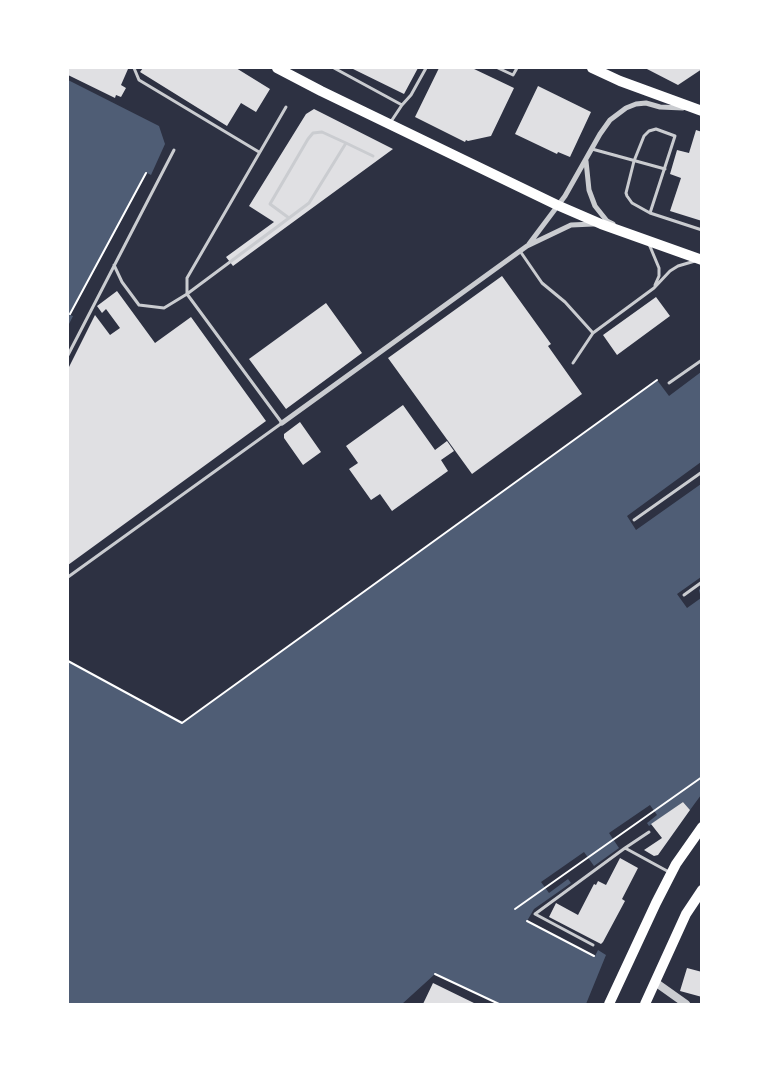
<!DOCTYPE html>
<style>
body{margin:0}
#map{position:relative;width:769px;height:1072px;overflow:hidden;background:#2d3142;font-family:"Open Sans",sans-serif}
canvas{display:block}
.frame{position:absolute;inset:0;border:69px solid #fff;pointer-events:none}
</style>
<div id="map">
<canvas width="769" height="1072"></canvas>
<div class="frame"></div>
</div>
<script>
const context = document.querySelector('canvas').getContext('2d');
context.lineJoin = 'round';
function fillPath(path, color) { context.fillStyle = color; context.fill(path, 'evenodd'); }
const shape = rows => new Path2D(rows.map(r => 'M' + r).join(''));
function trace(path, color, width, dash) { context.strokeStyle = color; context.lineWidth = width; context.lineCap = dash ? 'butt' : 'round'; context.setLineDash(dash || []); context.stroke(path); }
const water = shape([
 [68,80,159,126,165,144,151,175,147,173,70,315,73,316,68,326],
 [701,372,701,795,690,810,683,802,649,826,647,823,657,815,650,805,609,833,619,848,594,866,584,852,541,882,549,893,568,879,571,883,534,909,527,921,595,956,598,950,606,955,586,1004,499,1004,435,974,402,1004,68,1004,68,661,183,722,657,380,669,396]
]);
const pier = shape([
 [701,462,701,484,636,530,627,516],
 [701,577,701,588,699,590,701,598,687,608,677,594]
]);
const building = shape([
 [68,68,126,68,128,69,121,85,126,88,121,97,116,95,115,98,68,75],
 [143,68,236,68,270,89,256,112,241,103,227,126,140,72],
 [351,68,418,68,404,94],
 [439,68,472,68,514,88,491,136,468,141,466,140,465,142,415,117],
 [645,68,702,68,702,69,678,85],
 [538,86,591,112,570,157,558,152,557,154,515,134],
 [314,109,393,149,233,266,226,257,274,222,249,206,306,114],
 [696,130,702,132,702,221,670,211,681,178,670,174,677,150,689,153],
 [502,276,551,344,548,346,582,394,472,474,388,358],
 [117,291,155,343,191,317,266,421,68,565,68,369,95,315,110,335,120,328,106,309,102,313,97,306],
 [656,297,670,316,617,355,603,335],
 [326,303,362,353,286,409,249,359],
 [403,405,435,450,447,441,454,451,441,460,448,471,392,511,380,494,371,500,349,469,358,463,346,446],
 [300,422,321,452,303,465,284,438,284,434],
 [683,802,690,810,658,855,654,856,644,850,662,838,651,824],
 [620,858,638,868,622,899,625,901,603,942,601,944,549,917,556,903,578,915,594,884,596,885,598,881,606,885],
 [687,968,702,972,702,997,680,991],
 [433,983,476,1004,423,1004]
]);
const path = shape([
 [70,314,146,173],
 [68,661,182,723,657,380],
 [515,909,702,777],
 [527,921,594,956],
 [435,974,499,1004],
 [628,1004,629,1004]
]);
const service = shape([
 [134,68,139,80,259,152],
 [334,68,402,105,411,95,426,68],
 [498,68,513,75,517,68],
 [390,123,402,105],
 [346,143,373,156],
 [592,149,665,169],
 [650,213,675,136,656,129,649,131,644,136,634,161,626,193,627,196,632,203,650,213,702,230],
 [649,244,659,268,659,276,655,285],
 [520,251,542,283,565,302,593,333],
 [114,265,122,282,139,305,164,308,187,294,289,218,309,203,346,143,322,132,313,133,308,139,270,204,289,218],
 [68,355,174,150],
 [573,363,593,333,654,288,670,271,678,266,695,261],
 [669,383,702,360],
 [634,520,702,472],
 [68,577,282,423,187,294,187,278,286,107],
 [684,595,702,582],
 [625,848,649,832],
 [593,945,535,914,625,848,669,872]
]);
const minor = shape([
 [586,161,589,190,595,206,607,221,613,224],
 [529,244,565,196,600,134,610,120,626,108,636,104,646,103,660,107,683,108],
 [282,423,527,246,571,225,593,224]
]);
const tertiary = shape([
 [655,982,686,1004]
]);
const primary = shape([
 [277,68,321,91,557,205,601,224,702,260],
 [592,68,620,81,702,111],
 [609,1004,656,903,676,864,702,827],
 [645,1004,686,914,702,890]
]);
fillPath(water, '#4f5d75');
fillPath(pier, '#2d3142');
fillPath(building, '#e0e0e3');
trace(path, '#fff', 2);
trace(service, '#caccd0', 3);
trace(minor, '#caccd0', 5);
trace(tertiary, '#caccd0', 8);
trace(primary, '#fff', 10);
</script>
